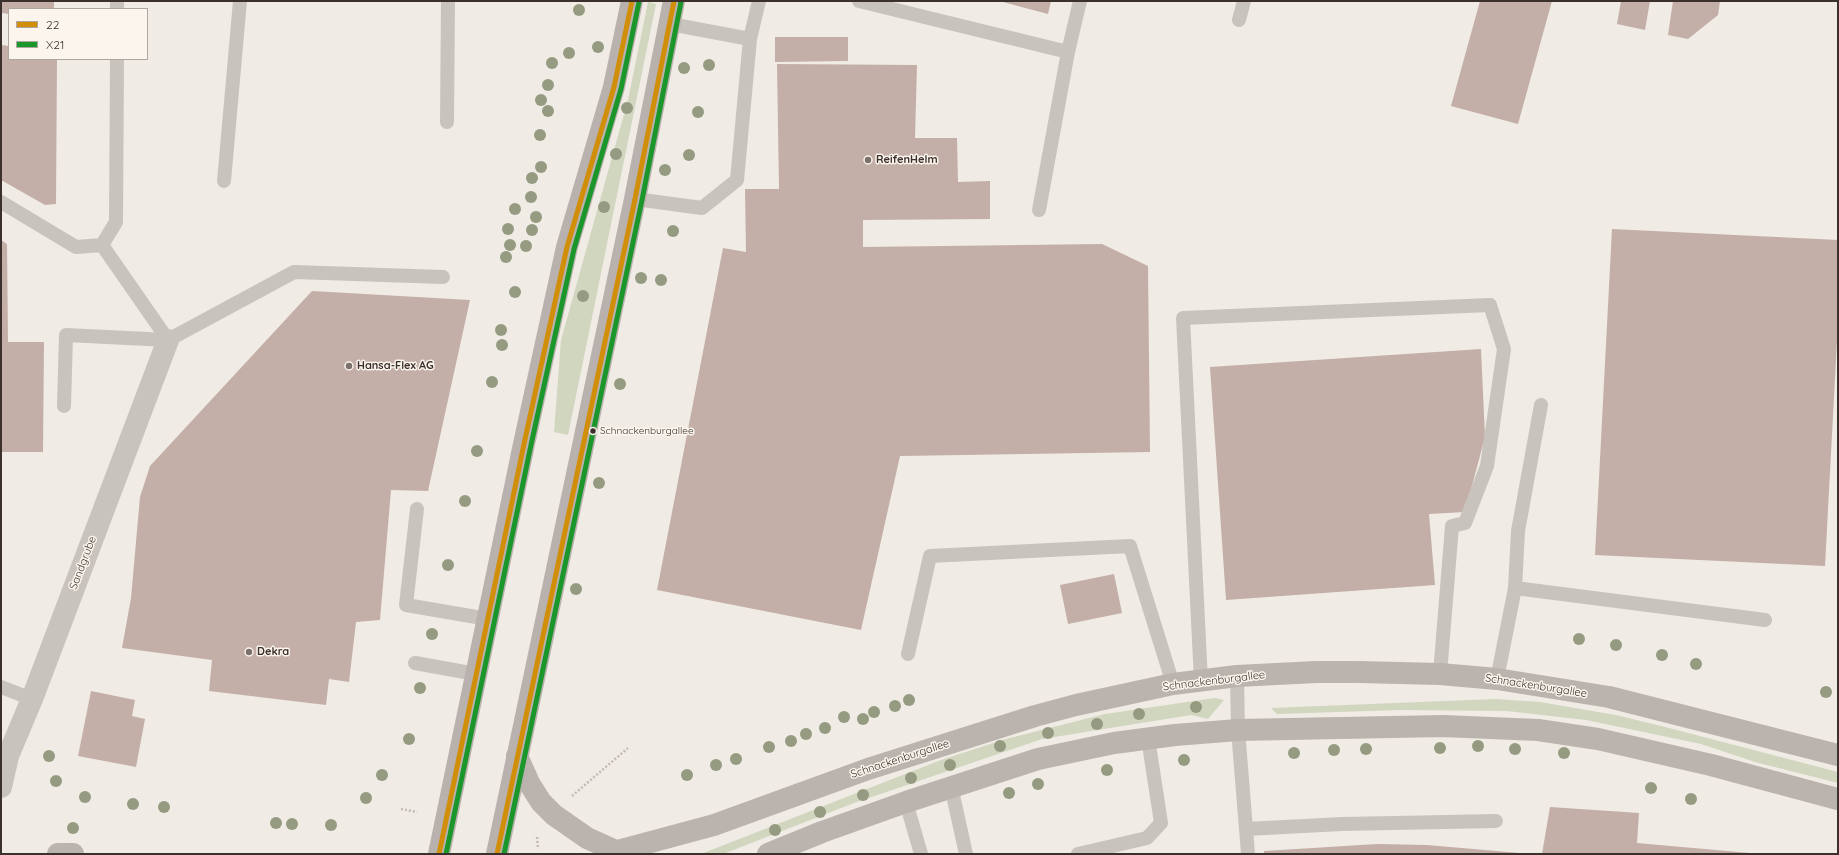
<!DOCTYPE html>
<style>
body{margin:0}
#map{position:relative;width:1839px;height:855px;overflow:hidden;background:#f0ebe5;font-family:Quicksand,sans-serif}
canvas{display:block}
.frame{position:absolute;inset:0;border:2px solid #3b302b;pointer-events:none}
.legend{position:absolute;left:8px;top:8px;width:140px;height:52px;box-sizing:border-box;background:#fbf5ee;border:1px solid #aea6a0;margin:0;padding:5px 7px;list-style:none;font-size:12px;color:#3b302b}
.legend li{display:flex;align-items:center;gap:8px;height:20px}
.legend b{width:20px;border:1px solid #aea6a0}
</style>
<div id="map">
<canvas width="1839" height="855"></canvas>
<div class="frame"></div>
<ul class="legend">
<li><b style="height:5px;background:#d18e09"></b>22</li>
<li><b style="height:5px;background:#1a962b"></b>X21</li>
</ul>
</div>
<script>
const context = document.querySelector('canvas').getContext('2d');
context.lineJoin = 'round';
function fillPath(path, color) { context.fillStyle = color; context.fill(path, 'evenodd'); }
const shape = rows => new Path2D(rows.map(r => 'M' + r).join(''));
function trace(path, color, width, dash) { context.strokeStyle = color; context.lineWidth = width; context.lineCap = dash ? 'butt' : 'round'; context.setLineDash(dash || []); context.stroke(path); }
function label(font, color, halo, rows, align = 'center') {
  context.font = font + ' Quicksand,sans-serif'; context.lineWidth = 3; context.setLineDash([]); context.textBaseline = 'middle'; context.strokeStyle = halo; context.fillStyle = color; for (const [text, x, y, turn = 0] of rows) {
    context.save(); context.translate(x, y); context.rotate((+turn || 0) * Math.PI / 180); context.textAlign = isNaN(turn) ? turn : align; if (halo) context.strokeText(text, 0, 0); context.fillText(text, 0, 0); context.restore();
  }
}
const green = shape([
 [648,2,656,4,568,435,554,432,561,340,628,100],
 [1215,698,1224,700,1208,719,1191,715,1042,739,854,803,723,854,701,854,941,760,1006,739,1105,714],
 [1495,699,1540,702,1616,715,1669,728,1838,772,1838,783,1755,762,1701,744,1586,720,1507,711,1400,710,1277,714,1271,708]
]);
const building = shape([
 [2,1,54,1,54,9,9,9,9,14,2,13],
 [999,1,1051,1,1048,14],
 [1480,1,1552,1,1518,124,1451,106],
 [1621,1,1650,1,1645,30,1617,24],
 [1673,1,1720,1,1718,15,1688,39,1668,35],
 [775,37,848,37,848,61,775,62],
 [1,45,9,46,9,59,57,59,56,204,45,205,1,180],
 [777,64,917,65,915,138,957,138,958,182,990,181,990,219,863,220,863,247,1102,244,1148,266,1150,452,900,456,861,630,657,590,723,248,746,252,745,189,779,189],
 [1612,229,1838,240,1838,322,1825,566,1595,555],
 [1,240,7,244,8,342,44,342,43,452,1,452],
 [312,291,470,300,428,491,391,490,380,620,356,622,349,682,329,679,326,705,209,691,212,660,122,648,131,598,140,497,150,466],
 [1481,349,1485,437,1465,512,1429,514,1435,585,1226,600,1210,367],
 [1114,574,1122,613,1068,624,1060,585],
 [91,691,135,700,132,716,145,719,136,767,78,756],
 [1550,807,1639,813,1637,843,1761,854,1542,854],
 [1377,844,1427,845,1531,854,1264,854,1264,851]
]);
const path = shape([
 [572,796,628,748],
 [401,809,417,812],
 [537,837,538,849]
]);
const lane = shape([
 [859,1,1068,52],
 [117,9,117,1],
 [1239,20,1244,1],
 [670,24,750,39],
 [447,122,448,1],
 [224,181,240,1],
 [635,199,702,208,737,180,750,39,759,1],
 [1,202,76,247,102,245],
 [1039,210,1068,52,1080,1],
 [102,245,116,222,117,59],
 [102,245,168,340],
 [64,406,66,335,168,340,294,272,443,277],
 [417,509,406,605,488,619],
 [1515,588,1518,531,1541,405],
 [908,654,930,556,1130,546,1173,684],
 [415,663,476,674],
 [1237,676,1238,730,1248,854],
 [1497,679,1515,588,1765,620],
 [1201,681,1183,318,1490,305,1504,349,1487,466,1465,523,1452,526,1440,674],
 [1,687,32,699],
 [951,786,966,854],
 [906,802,921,854],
 [1246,829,1342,824,1496,821],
 [1078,854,1147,838,1161,823,1148,738]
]);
const street = shape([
 [1,787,8,756,32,699,168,340]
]);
const secondary = shape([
 [517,756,529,783,541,802,554,815,587,838,618,852],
 [58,854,73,854],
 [606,854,714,825,868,769,1035,716,1076,705,1173,684,1237,676,1316,672,1358,672,1440,674,1497,679,1609,697,1838,755],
 [768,854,822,832,906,802,1038,759,1114,743,1175,735,1238,730,1443,726,1538,730,1598,739,1711,765,1838,799]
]);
const primary = shape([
 [439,854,524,444,567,247,614,87,632,1],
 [497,854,635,199,674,1]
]);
const bus1 = shape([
 [439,854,524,444,567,247,614,87,632,1],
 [497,854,635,199,674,1]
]);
const bus2 = shape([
 [446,854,531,445,574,249,621,89,639,2],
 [504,854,642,200,681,2]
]);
const trees = [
 [579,10],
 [598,47],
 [569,53],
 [552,63],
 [709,65],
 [684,68],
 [548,85],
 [541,100],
 [627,108],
 [548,111],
 [698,112],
 [540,135],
 [616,154],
 [689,155],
 [541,167],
 [665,170],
 [532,178],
 [531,197],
 [604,207],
 [515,209],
 [536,217],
 [508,229],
 [532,230],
 [673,231],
 [510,245],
 [526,246],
 [506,257],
 [641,278],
 [661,280],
 [515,292],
 [583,296],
 [501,330],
 [502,345],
 [492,382],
 [620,384],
 [477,451],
 [599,483],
 [465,501],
 [448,565],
 [576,589],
 [432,634],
 [1579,639],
 [1616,645],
 [1662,655],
 [1696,664],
 [420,688],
 [1826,692],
 [909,700],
 [895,706],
 [1196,707],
 [874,712],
 [1139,714],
 [844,717],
 [863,719],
 [1097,724],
 [825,728],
 [1048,733],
 [806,734],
 [409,739],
 [791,741],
 [1000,746],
 [1478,746],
 [769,747],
 [1440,748],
 [1366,749],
 [1515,749],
 [1334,750],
 [1294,753],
 [1564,753],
 [49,756],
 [736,759],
 [1184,760],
 [716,765],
 [950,765],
 [1107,770],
 [382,775],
 [687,775],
 [911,778],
 [56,781],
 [1038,784],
 [1651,788],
 [1009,793],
 [863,795],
 [85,797],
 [366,798],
 [1691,799],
 [133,804],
 [164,807],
 [820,812],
 [276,823],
 [292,824],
 [331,825],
 [73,828],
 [775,830]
];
const markers = [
 [868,160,4,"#7a716c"],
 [349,366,4,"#7a716c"],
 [593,431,3.5,"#3b302b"],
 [249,652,4,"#7a716c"]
];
const busNames = [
 ["Schnackenburgallee",600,431]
];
const poiNames = [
 ["ReifenHelm",876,160],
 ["Hansa-Flex AG",357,366],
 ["Dekra",257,652]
];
const streetNames = [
 ["Sandgrube",83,563,-69],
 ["Schnackenburgallee",1214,681,-7],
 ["Schnackenburgallee",1536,686,9],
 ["Schnackenburgallee",900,759,-18]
];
fillPath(green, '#d1d6bf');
fillPath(building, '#c3afa7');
trace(path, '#c2bbb6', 2.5, [2, 2]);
trace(lane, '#c9c3be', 14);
trace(street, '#c9c3be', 22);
trace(secondary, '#bab3ae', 22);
trace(primary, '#b8b1ad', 22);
trace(bus1, '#d18e09', 5);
trace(bus2, '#1a962b', 5);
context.fillStyle = '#959b80';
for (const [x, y] of trees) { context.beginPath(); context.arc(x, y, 6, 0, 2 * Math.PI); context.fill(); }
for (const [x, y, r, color] of markers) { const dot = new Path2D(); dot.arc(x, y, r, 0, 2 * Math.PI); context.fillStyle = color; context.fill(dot); trace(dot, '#fbf5ee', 1.5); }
label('10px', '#3b302b', '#fbf5ee', busNames, 'left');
label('bold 11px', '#3b302b', '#fbf5ee', poiNames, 'left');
label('11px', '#3b302b', '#fbf5ee', streetNames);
</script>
